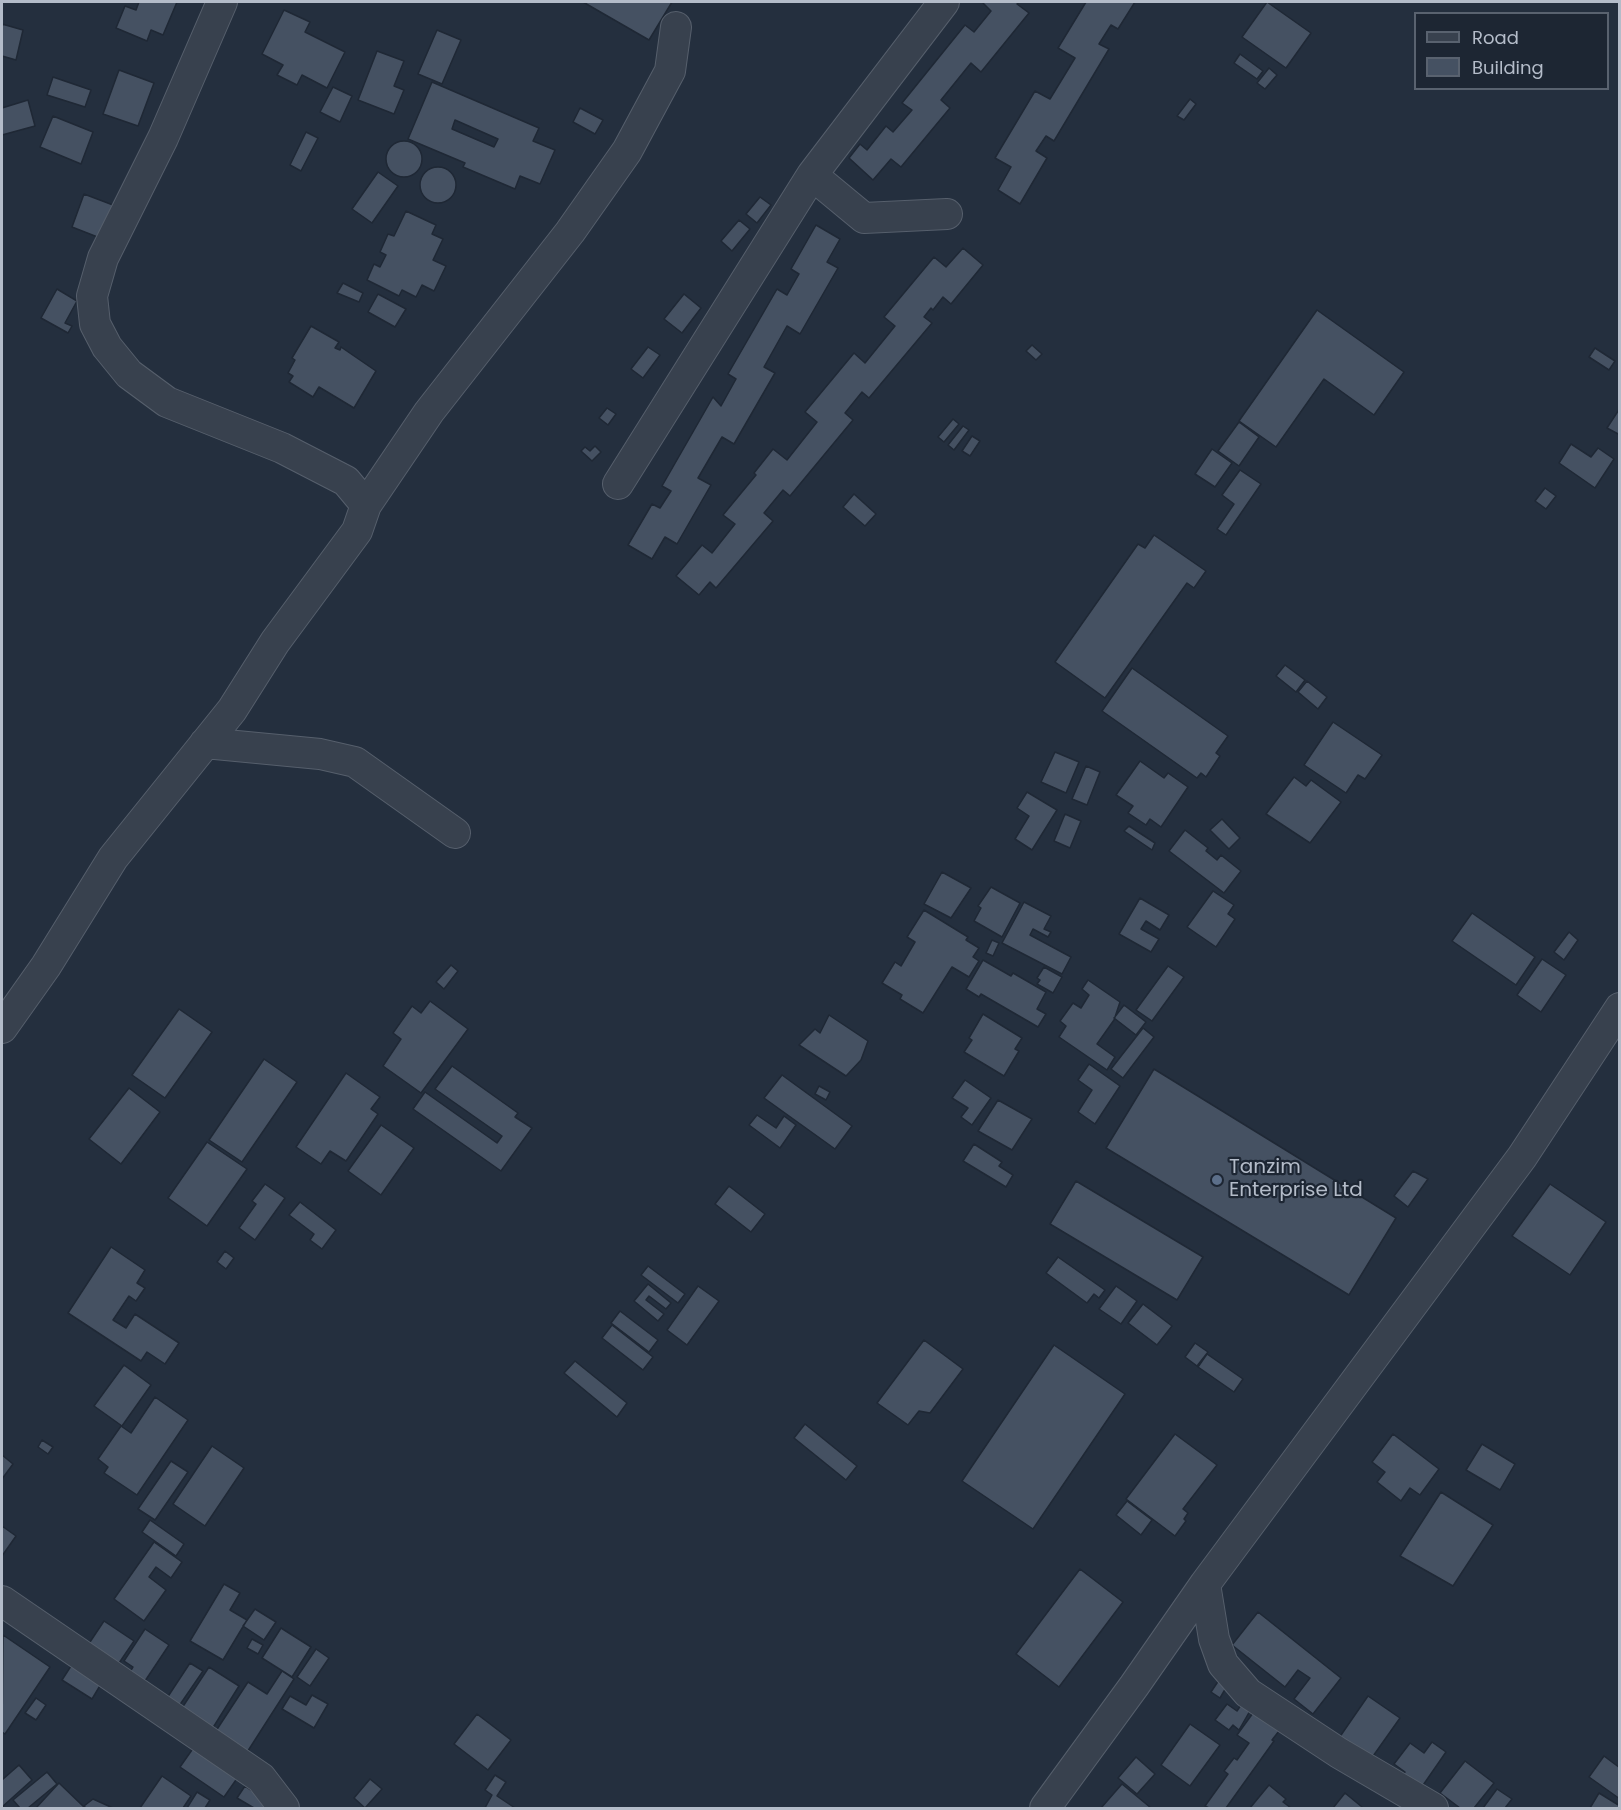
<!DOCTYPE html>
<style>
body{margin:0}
#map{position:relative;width:1621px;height:1810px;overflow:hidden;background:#242f3e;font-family:Poppins,sans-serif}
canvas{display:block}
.frame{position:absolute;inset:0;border:3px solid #b4bcc9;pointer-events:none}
.legend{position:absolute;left:1414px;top:12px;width:195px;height:78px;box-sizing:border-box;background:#1d2633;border:2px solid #59626f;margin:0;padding:8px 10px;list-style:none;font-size:18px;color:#b4bcc9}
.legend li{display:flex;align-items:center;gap:12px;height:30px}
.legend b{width:30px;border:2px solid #59626f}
</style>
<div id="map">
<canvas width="1621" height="1810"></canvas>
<div class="frame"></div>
<ul class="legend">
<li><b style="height:8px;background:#38414e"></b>Road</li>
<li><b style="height:16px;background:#455162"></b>Building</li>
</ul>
</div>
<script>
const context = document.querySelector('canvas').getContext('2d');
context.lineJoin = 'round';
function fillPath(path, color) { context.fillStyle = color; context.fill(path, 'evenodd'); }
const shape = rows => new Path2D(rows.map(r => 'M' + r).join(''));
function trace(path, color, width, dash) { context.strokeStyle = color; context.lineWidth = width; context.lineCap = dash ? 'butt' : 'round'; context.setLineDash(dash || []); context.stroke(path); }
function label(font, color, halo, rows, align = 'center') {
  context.font = font + ' Poppins,sans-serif'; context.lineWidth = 4.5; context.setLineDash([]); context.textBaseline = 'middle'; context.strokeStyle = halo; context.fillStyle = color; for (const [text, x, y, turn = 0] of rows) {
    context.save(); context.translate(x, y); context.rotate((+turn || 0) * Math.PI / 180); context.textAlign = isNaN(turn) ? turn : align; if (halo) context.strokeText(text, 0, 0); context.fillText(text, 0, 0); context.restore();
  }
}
const building = shape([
 [139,2,177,2,163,35,151,30,147,41,116,28,125,6,136,10,139,2],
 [583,2,672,2,649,40,583,2],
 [982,2,1019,2,1017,4,1029,13,981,72,971,63,941,100,950,108,901,167,891,159,873,180,849,158,860,144,867,150,886,126,893,132,912,110,902,103,965,25,974,32,991,11,982,2],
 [1086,2,1135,2,1118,29,1111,25,1099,44,1109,49,1054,141,1046,136,1036,151,1047,158,1020,204,998,190,1011,167,995,158,1035,91,1050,99,1075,58,1058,48,1086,2],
 [1267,2,1311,33,1286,68,1242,37,1267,2],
 [284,10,310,22,305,32,345,52,327,88,302,75,297,85,277,75,283,65,262,54,284,10],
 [2,24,23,30,16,60,2,56,2,24],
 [437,30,461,40,442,84,418,74,437,30],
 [377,51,404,61,394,86,404,90,394,114,358,100,377,51],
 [1240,54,1263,71,1257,79,1234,63,1240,54],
 [1269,68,1277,75,1265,89,1257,83,1269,68],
 [119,70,154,83,138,126,103,114,119,70],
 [53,77,91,90,85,107,47,95,53,77],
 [432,82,539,128,533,141,555,150,540,184,520,176,515,189,463,167,465,163,408,139,432,82],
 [455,120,498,139,494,147,452,129,455,120],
 [333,87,352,96,340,122,320,112,333,87],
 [1190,99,1196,104,1184,120,1177,116,1190,99],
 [28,100,35,126,2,135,2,108,28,100],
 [580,108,603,120,595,134,573,122,580,108],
 [53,116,93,132,81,164,40,147,53,116],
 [306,132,318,138,301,171,290,165,306,132],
 '386 159a18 18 0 1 1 36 0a18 18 0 1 1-36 0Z',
 '420 185a18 18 0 1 1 36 0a18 18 0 1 1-36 0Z',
 [378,172,398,186,372,223,352,209,378,172],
 [84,194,113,205,100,238,72,227,84,194],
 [760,197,771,205,757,223,746,214,760,197],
 [406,211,436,225,432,234,443,239,433,260,446,266,434,291,422,285,416,297,402,290,399,296,367,280,374,264,380,267,386,255,380,252,388,234,394,236,406,211],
 [739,220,750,229,732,251,721,241,739,220],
 [816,225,840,239,827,262,838,268,800,334,787,326,764,367,775,373,734,444,722,437,698,478,711,485,677,544,665,537,652,559,628,545,652,504,660,508,671,491,662,486,713,397,721,406,736,379,728,374,777,289,787,295,799,274,791,269,816,225],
 [963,248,983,265,951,304,943,297,933,310,931,308,924,317,932,323,869,398,862,392,845,413,853,420,790,496,783,490,764,513,773,521,716,588,710,582,699,595,676,576,702,545,712,553,735,524,723,515,756,475,754,473,773,449,787,460,817,422,805,412,854,353,865,363,895,326,884,317,934,257,946,267,963,248],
 [343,283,363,293,359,302,337,293,343,283],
 [57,289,77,301,65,323,72,326,68,333,41,318,57,289],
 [378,294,406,309,395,327,368,312,378,294],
 [684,294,701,308,682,333,664,319,684,294],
 [1317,310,1404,372,1374,415,1324,379,1276,447,1239,421,1317,310],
 [311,326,339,342,335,348,340,350,341,347,376,371,354,408,319,387,313,397,289,382,293,376,288,373,295,360,292,358,311,326],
 [1032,345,1042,354,1036,360,1026,351,1032,345],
 [648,347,660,355,643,378,631,369,648,347],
 [1595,348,1615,361,1609,370,1589,357,1595,348],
 [607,408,616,414,608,425,599,418,607,408],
 [1620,408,1620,435,1607,428,1620,408],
 [953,419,959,424,944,442,938,437,953,419],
 [1239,422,1259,437,1239,466,1218,451,1239,422],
 [963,426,969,430,954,450,948,445,963,426],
 [972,436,980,441,970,456,962,451,972,436],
 [1571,444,1591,457,1598,448,1614,459,1595,488,1559,463,1571,444],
 [595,446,601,452,592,461,581,451,585,447,590,451,595,446],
 [1212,449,1232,463,1215,487,1195,474,1212,449],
 [1240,470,1261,484,1226,535,1217,529,1234,504,1222,495,1240,470],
 [1545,488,1556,496,1546,509,1535,501,1545,488],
 [854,494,876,514,865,526,843,507,854,494],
 [1154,535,1206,571,1194,588,1187,583,1105,698,1055,662,1138,544,1145,548,1154,535],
 [1285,665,1305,680,1296,692,1276,676,1285,665],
 [1132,668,1228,736,1216,753,1220,756,1206,777,1201,773,1197,778,1102,711,1132,668],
 [1307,681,1327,697,1318,709,1298,692,1307,681],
 [1333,722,1382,755,1365,779,1358,775,1346,793,1304,765,1333,722],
 [1055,752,1079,762,1066,793,1041,782,1055,752],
 [1140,761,1164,778,1168,773,1188,787,1161,827,1150,819,1146,825,1128,813,1133,806,1116,795,1140,761],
 [1086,766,1100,772,1087,805,1072,799,1086,766],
 [1294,777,1306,786,1311,780,1341,802,1310,843,1266,814,1294,777],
 [1027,792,1057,810,1032,850,1015,839,1029,816,1017,808,1027,792],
 [1065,814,1081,821,1070,848,1054,841,1065,814],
 [1222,819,1240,838,1229,849,1210,830,1222,819],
 [1129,826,1155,843,1152,850,1124,831,1129,826],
 [1185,830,1208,848,1206,851,1217,860,1221,855,1241,871,1224,893,1169,851,1185,830],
 [942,872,971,888,951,918,924,904,942,872],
 [991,887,1020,903,1002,937,974,921,981,908,978,906,991,887],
 [1213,891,1234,905,1228,914,1235,919,1216,947,1187,927,1213,891],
 [1140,898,1169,915,1160,930,1146,921,1141,929,1159,939,1151,952,1119,934,1140,898],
 [1024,902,1051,916,1044,929,1051,932,1048,937,1033,929,1030,935,1071,957,1062,974,1002,943,1024,902],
 [924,910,968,937,966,940,979,948,973,957,979,961,969,977,952,967,923,1013,900,999,902,995,882,983,895,962,901,966,915,942,907,937,924,910],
 [1472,913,1535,957,1516,985,1452,941,1472,913],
 [1569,932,1578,940,1564,960,1554,952,1569,932],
 [992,940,999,943,993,956,986,953,992,940],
 [1542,959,1566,975,1541,1012,1517,995,1542,959],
 [983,960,1011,976,1013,973,1046,992,1037,1009,1046,1014,1038,1027,981,994,979,997,966,989,983,960],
 [451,965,458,971,444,989,436,982,451,965],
 [1168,966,1184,977,1152,1021,1136,1010,1168,966],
 [1044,967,1062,977,1053,993,1037,984,1040,980,1037,978,1044,967],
 [1088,980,1120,1002,1114,1020,1097,1044,1115,1057,1107,1070,1059,1037,1066,1026,1060,1021,1073,1003,1081,1008,1089,995,1082,989,1088,980],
 [430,1001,468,1029,421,1093,383,1066,401,1039,393,1033,412,1006,421,1013,430,1001],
 [1124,1005,1146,1022,1136,1035,1114,1018,1124,1005],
 [179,1009,212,1032,165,1098,132,1075,179,1009],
 [983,1014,1022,1038,1015,1049,1019,1051,1004,1076,964,1052,972,1040,969,1038,983,1014],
 [829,1015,868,1041,861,1060,846,1076,799,1045,815,1029,820,1033,829,1015],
 [1143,1028,1154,1037,1123,1078,1111,1069,1143,1028],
 [264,1059,297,1082,242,1162,209,1140,264,1059],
 [1089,1064,1120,1086,1095,1124,1078,1112,1092,1090,1078,1080,1089,1064],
 [452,1066,518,1113,515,1117,532,1128,501,1171,413,1109,425,1092,497,1143,502,1136,435,1089,452,1066],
 [1154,1069,1396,1218,1349,1295,1106,1148,1154,1069],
 [346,1073,380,1097,371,1109,378,1114,346,1161,330,1151,321,1164,296,1147,346,1073],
 [782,1075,852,1126,835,1149,764,1098,782,1075],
 [965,1080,991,1098,972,1125,961,1117,968,1108,952,1098,965,1080],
 [819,1086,830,1092,826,1100,815,1094,819,1086],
 [129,1088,160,1112,121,1164,89,1139,129,1088],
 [998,1100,1032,1119,1012,1150,978,1131,998,1100],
 [757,1115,776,1128,784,1116,796,1125,780,1148,749,1125,757,1115],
 [381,1125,414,1148,381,1195,348,1171,381,1125],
 [207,1142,247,1169,207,1226,168,1198,207,1142],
 [974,1144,1002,1162,999,1166,1013,1175,1006,1187,963,1161,974,1144],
 [1413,1171,1428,1179,1408,1207,1394,1196,1413,1171],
 [1076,1181,1203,1257,1177,1300,1050,1224,1076,1181],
 [265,1184,285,1198,255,1240,239,1228,256,1204,252,1201,265,1184],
 [1550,1184,1606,1222,1570,1275,1512,1236,1550,1184],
 [729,1186,765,1214,751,1232,715,1204,729,1186],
 [300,1202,336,1230,322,1249,310,1240,314,1234,289,1215,300,1202],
 [111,1247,145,1270,137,1283,145,1288,136,1301,129,1296,113,1320,126,1328,135,1314,179,1343,165,1364,147,1352,141,1361,68,1313,111,1247],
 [225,1251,234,1258,226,1269,217,1262,225,1251],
 [1058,1257,1105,1290,1099,1298,1094,1294,1087,1303,1046,1273,1058,1257],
 [648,1266,685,1294,678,1303,641,1275,648,1266],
 [648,1284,671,1303,666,1309,649,1296,646,1300,664,1314,658,1321,634,1301,648,1284],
 [698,1286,719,1301,687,1345,667,1330,698,1286],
 [1116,1286,1137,1301,1121,1324,1099,1309,1116,1286],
 [1143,1304,1172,1326,1157,1345,1128,1323,1143,1304],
 [620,1311,658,1340,649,1352,611,1323,620,1311],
 [612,1325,653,1357,643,1370,602,1338,612,1325],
 [924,1340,963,1369,930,1413,919,1411,908,1425,877,1403,924,1340],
 [1195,1343,1208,1352,1197,1366,1185,1357,1195,1343],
 [1054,1345,1125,1394,1033,1529,962,1481,1054,1345],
 [1207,1354,1243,1379,1234,1392,1198,1367,1207,1354],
 [575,1361,627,1403,617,1417,564,1373,575,1361],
 [124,1365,151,1385,122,1426,94,1406,124,1365],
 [155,1397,188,1420,137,1495,104,1473,108,1467,98,1459,121,1426,131,1433,155,1397],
 [805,1424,857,1466,846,1480,794,1438,805,1424],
 [1175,1434,1217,1465,1183,1509,1188,1513,1184,1519,1186,1521,1175,1536,1126,1499,1175,1434],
 [1393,1434,1439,1469,1420,1495,1410,1488,1401,1501,1377,1482,1385,1472,1372,1462,1393,1434],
 [42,1440,53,1447,48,1454,38,1447,42,1440],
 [1482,1444,1515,1464,1500,1490,1466,1470,1482,1444],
 [212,1446,244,1468,205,1526,173,1504,212,1446],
 [2,1455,13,1464,2,1479,2,1455],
 [171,1461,188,1472,155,1520,138,1509,171,1461],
 [1441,1492,1493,1525,1453,1586,1400,1556,1441,1492],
 [1127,1501,1152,1520,1141,1535,1116,1515,1127,1501],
 [150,1520,184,1544,176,1556,142,1532,150,1520],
 [2,1526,16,1536,2,1556,2,1526],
 [154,1542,182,1562,171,1578,156,1567,149,1577,166,1590,144,1621,114,1599,154,1542],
 [1080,1569,1123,1602,1059,1687,1016,1654,1080,1569],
 [224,1584,240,1593,230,1610,247,1620,223,1660,190,1641,224,1584],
 [255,1609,276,1622,264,1640,243,1626,255,1609],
 [1258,1612,1341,1678,1313,1714,1294,1699,1310,1678,1298,1670,1285,1687,1232,1645,1258,1612],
 [104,1621,134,1641,117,1666,88,1645,104,1621],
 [281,1628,311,1647,292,1677,262,1658,281,1628],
 [145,1629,169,1645,143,1684,129,1674,133,1667,124,1661,145,1629],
 [3,1635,50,1667,5,1734,2,1732,3,1635],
 [252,1639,263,1645,258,1654,247,1648,252,1639],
 [316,1649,329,1658,310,1686,297,1677,316,1649],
 [190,1663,203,1671,179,1706,167,1698,190,1663],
 [71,1666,101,1684,92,1699,62,1680,71,1666],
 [209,1667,239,1686,209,1734,178,1714,209,1667],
 [282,1671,294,1679,244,1757,212,1737,248,1682,267,1694,282,1671],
 [1219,1680,1227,1686,1220,1698,1211,1692,1219,1680],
 [312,1695,328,1704,314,1728,282,1709,290,1696,306,1705,312,1695],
 [1368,1696,1400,1718,1371,1759,1339,1738,1368,1696],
 [36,1698,46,1705,36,1720,25,1713,36,1698],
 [1243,1702,1251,1709,1239,1730,1233,1725,1229,1730,1215,1720,1227,1704,1237,1711,1243,1702],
 [1253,1713,1279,1731,1272,1740,1274,1741,1226,1808,1209,1808,1205,1806,1228,1774,1224,1771,1234,1758,1237,1760,1249,1743,1237,1735,1253,1713],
 [477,1714,511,1740,488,1770,454,1744,477,1714],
 [1190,1724,1220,1745,1190,1786,1161,1765,1190,1724],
 [1432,1742,1446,1752,1419,1791,1401,1778,1405,1772,1394,1764,1410,1743,1424,1753,1432,1742],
 [194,1747,238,1777,224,1797,180,1767,194,1747],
 [1604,1756,1620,1768,1620,1799,1589,1777,1604,1756],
 [1136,1757,1155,1774,1137,1794,1118,1778,1136,1757],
 [1465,1761,1494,1783,1474,1808,1460,1808,1440,1793,1465,1761],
 [19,1765,32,1780,2,1807,2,1780,19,1765],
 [47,1772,57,1784,28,1808,20,1808,13,1800,47,1772],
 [495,1775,506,1782,497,1796,515,1808,485,1808,492,1795,485,1790,495,1775],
 [162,1776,191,1796,183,1808,140,1808,162,1776],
 [370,1779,382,1789,365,1808,354,1798,370,1779],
 [59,1783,85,1808,36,1808,59,1783],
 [1122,1784,1151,1808,1101,1808,1122,1784],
 [1269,1785,1286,1799,1283,1802,1291,1808,1250,1808,1269,1785],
 [245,1786,271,1803,268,1808,254,1808,237,1798,245,1786],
 [1497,1789,1512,1799,1505,1808,1483,1808,1497,1789],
 [197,1792,210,1800,205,1808,187,1808,197,1792],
 [1345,1793,1362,1807,1361,1808,1333,1808,1345,1793],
 [1599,1793,1620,1806,1620,1808,1590,1808,1599,1793],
 [93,1799,113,1808,86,1808,84,1806,93,1799]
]);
const minor = shape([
 [812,175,944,2],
 [618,484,812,175,864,218,947,214],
 [366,505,429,412,570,232,627,151,670,71,676,27],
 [205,743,320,754,355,762,455,833],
 [2,1028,46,966,113,858,232,710,275,642,357,531,366,505,346,481,282,448,167,402,129,374,107,347,95,324,92,296,103,258,163,138,222,2],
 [2,1601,261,1778,284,1808],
 [1045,1808,1134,1686,1205,1584],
 [1433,1808,1339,1753,1248,1693,1223,1664,1214,1639,1205,1584,1522,1157,1620,1008]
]);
const markers = [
 [1217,1180,6,"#5c6f8a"]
];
const poiNames = [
 ["Tanzim",1229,1168],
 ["Enterprise Ltd",1229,1191]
];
fillPath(building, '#455162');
trace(building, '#1f2835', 1.5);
trace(minor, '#565f6c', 32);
trace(minor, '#38414e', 30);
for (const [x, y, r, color] of markers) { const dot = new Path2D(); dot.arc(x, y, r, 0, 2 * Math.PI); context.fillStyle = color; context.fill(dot); trace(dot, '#1d2633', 2); }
label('20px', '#b4bcc9', '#1d2633', poiNames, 'left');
</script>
